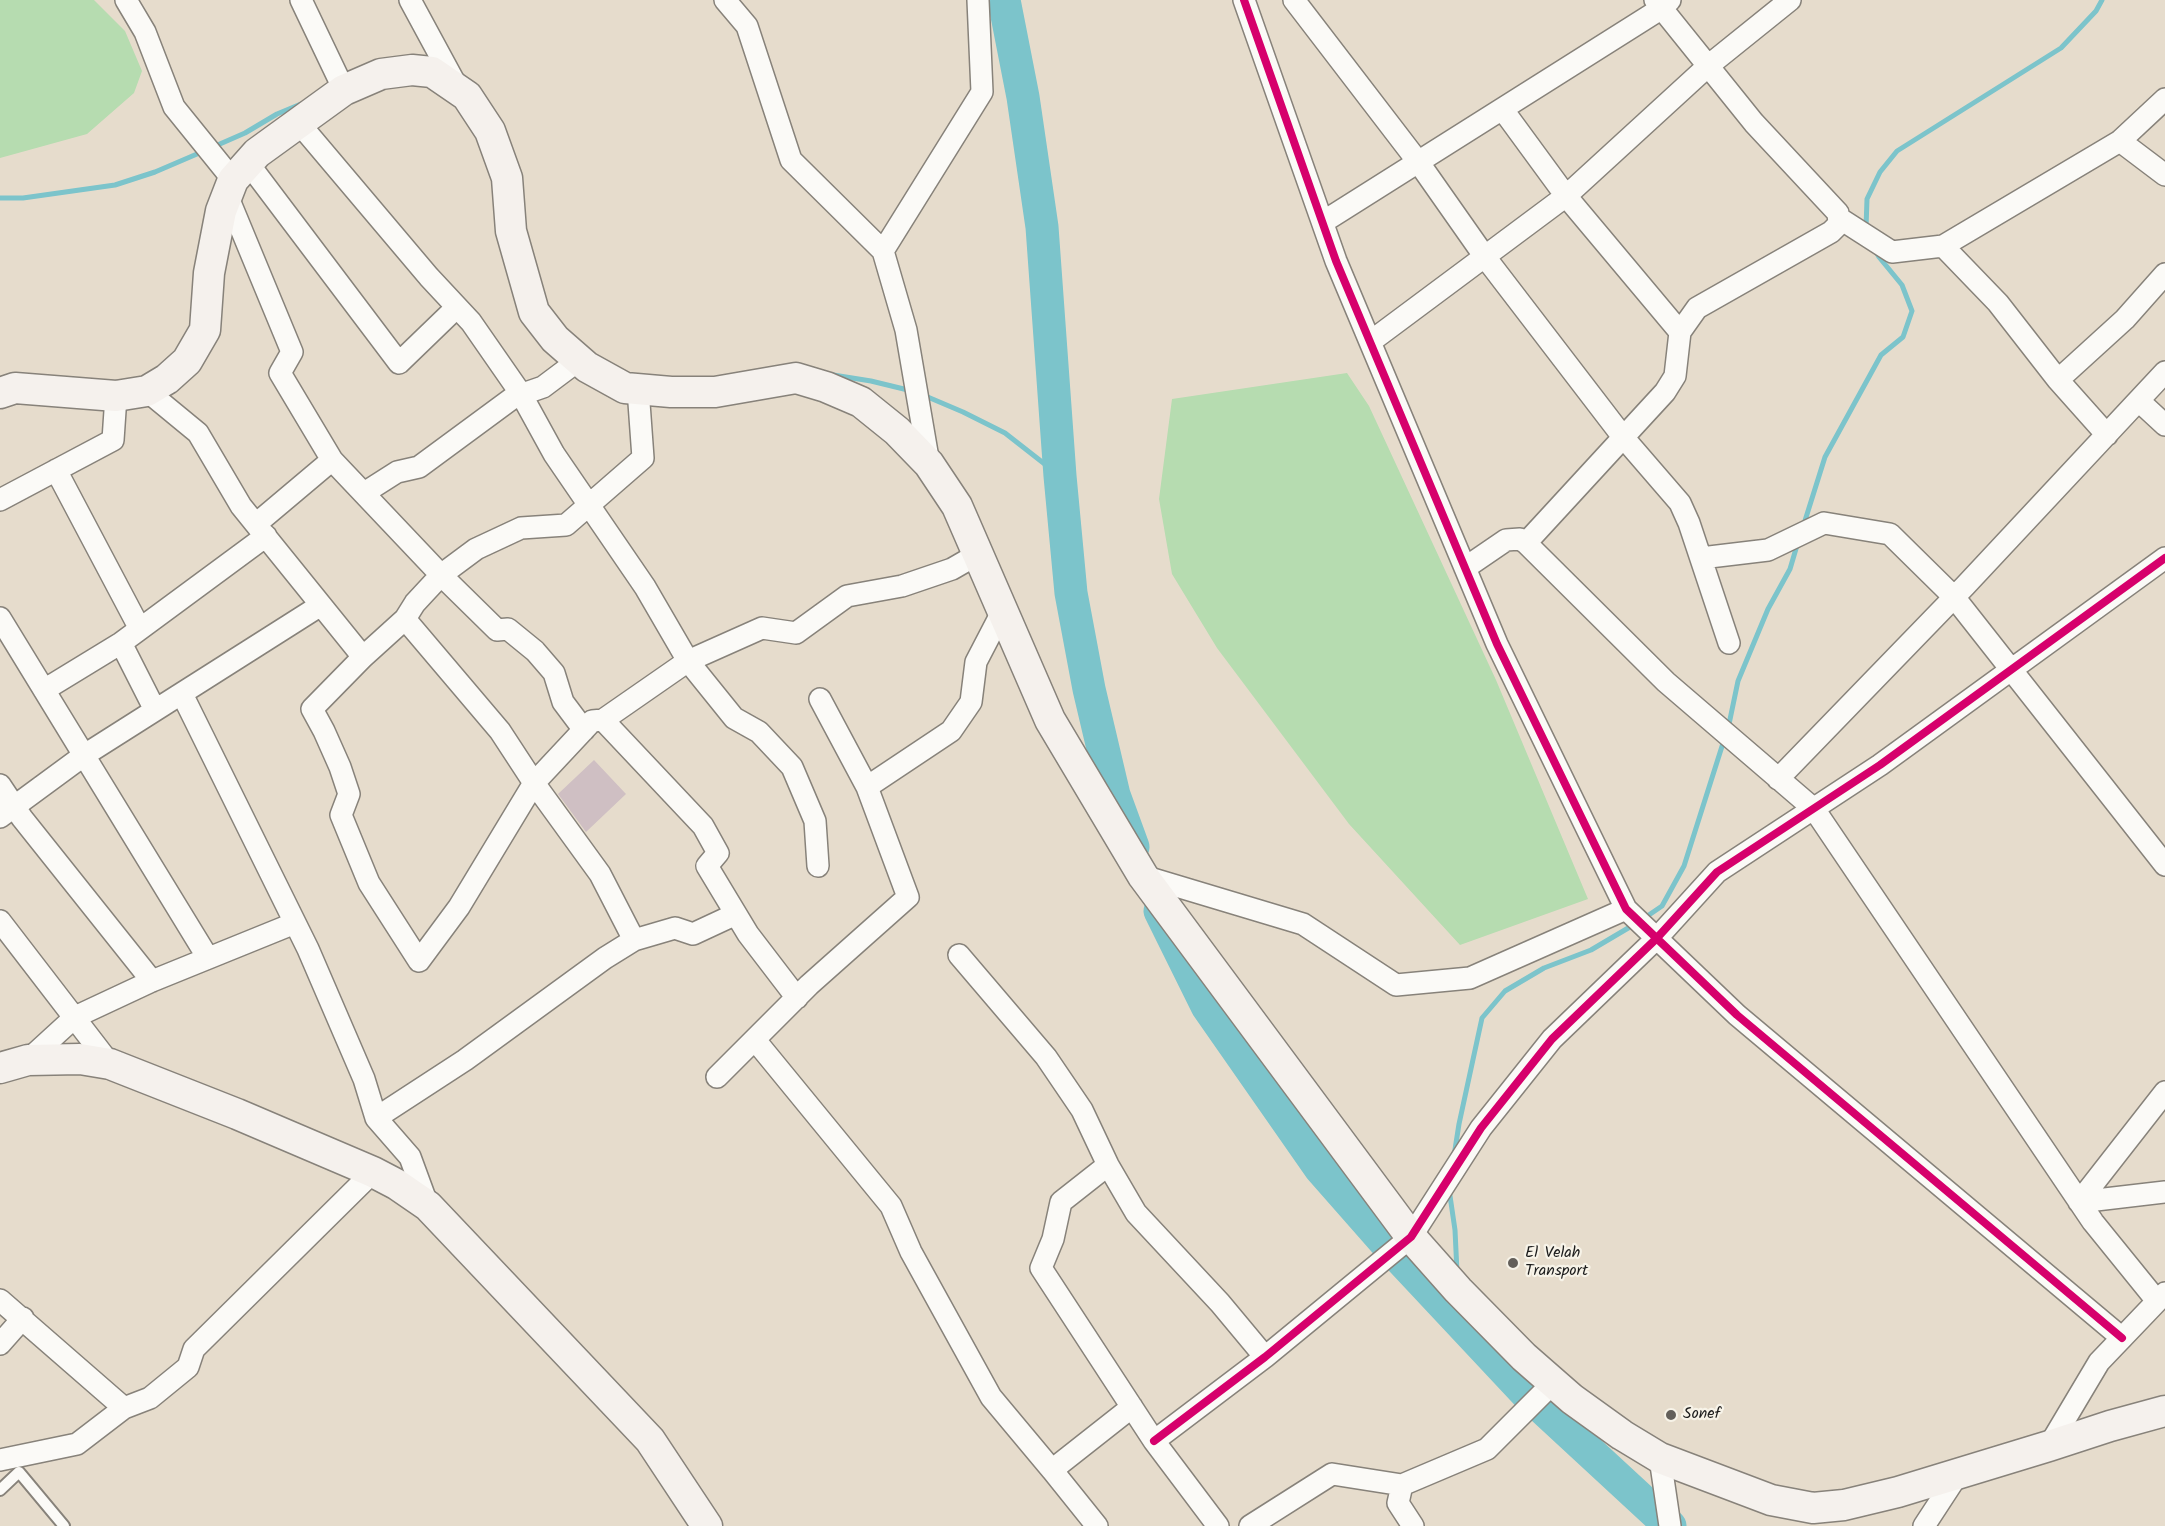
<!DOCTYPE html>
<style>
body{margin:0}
canvas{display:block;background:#e6dccc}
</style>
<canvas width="2165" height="1526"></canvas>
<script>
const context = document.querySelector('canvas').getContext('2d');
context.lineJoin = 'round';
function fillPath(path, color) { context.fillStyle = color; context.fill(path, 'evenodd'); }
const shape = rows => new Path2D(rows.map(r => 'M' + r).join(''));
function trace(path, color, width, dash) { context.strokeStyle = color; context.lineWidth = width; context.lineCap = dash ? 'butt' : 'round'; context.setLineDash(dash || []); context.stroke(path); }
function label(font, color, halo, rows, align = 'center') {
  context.font = font + ' Kalam,sans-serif'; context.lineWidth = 4.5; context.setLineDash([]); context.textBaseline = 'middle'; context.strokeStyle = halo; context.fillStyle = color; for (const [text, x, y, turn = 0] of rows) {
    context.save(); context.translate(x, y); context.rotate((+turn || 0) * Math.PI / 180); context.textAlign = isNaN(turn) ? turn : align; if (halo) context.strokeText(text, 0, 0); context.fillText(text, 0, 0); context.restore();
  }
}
const green = shape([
 [0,0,94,0,125,31,142,71,134,93,87,134,0,158],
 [1347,373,1369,406,1496,680,1588,899,1460,945,1349,824,1217,648,1172,574,1159,499,1172,399]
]);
const stream = shape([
 [213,147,245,133,277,114,301,104],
 [0,198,23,198,115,185,155,172,204,151],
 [1866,228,1867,199,1880,172,1897,151,2061,48,2096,11,2102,0],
 [827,374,871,381,912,391],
 [923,395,963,412,1005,433,1060,476],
 [1803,527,1825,457,1881,355,1903,337,1912,311,1902,285,1879,257,1875,250],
 [1728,729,1738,681,1768,609,1790,569,1798,542],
 [1643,919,1662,906,1684,866,1724,740],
 [1454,1156,1459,1124,1482,1018,1505,991,1544,968,1591,950,1635,924],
 [1449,1189,1455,1230,1457,1272],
 [1464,1314,1468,1331]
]);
const river = shape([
 [1004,0,1023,97,1042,227,1060,476,1071,593,1089,689,1114,795,1133,847],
 [1160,911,1207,1006,1320,1168,1393,1251,1526,1393,1670,1526]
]);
const building = shape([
 [594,760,626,794,586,832,558,794]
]);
const lane = shape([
 [0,1490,19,1472,64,1526]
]);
const street = shape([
 [126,0,145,32,174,107,233,180],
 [301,0,344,90],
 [410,0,456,85],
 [725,0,747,26,791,160,883,251],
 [1244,0,1336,261,1497,644,1626,909,1737,1015,2122,1338],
 [1294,0,1419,163,1485,257,1623,437,1680,503,1689,523,1729,643],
 [1503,110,1566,196,1680,332],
 [298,122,429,277,471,322,521,394,554,454,645,587,688,661,734,718,759,732,792,767,815,821,818,866],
 [2120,141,2165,175],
 [248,163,399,363,457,307],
 [227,195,292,352,280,373,332,460,441,575,497,630,508,629,535,651,554,673,563,702,584,730],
 [1839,218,1892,252,1943,246,2120,141,2165,99],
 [1323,222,1662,8,1670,0],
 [1943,246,1998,303,2058,380,2107,435],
 [1370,342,1566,196,1708,66,1790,0],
 [2058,380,2125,319,2165,274],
 [147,391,198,433,241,506,363,657,405,619,500,731,534,783,600,874,634,940],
 [2139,401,2165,425],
 [929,464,906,330,883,251,982,92,978,0],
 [56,470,140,629],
 [364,493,397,472,419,467,514,397,543,387,579,360],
 [0,500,113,440,116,396],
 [256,524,332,460],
 [1526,543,1665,392,1675,376,1680,332,1697,308,1831,232,1839,224,1838,213,1754,123,1655,0],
 [1701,558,1768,550,1824,523,1890,534,1954,597,2165,865],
 [1465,568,1506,540,1520,539,1526,543,1666,682,1814,809,2093,1222,2157,1301],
 [0,618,208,958],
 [405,619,415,603,441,575,476,549,521,528,566,525,643,458,638,389],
 [121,643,155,710],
 [363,657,312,709,324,731,340,767,349,794,341,815,369,883,419,961,459,907,534,783,592,721,603,720,688,661,762,628,796,633,847,596,902,586,952,569,978,554],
 [44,690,121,643,266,536],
 [182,694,308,949,364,1079,376,1118,410,1157,428,1206],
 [820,699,867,787],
 [603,720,703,826,718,853,707,866,748,934,797,998],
 [1778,779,1965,586,2165,372],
 [0,785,22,818,152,981],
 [0,817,83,756,321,605],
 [1143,876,1303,924,1396,985,1470,978,1626,909],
 [0,921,110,1064],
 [959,955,1046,1057,1082,1110,1108,1165,1136,1213,1220,1303,1265,1357],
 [755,1040,891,1206,911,1252,991,1397,1052,1470,1132,1407],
 [28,1060,75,1017,152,981,295,923],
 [717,1077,809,985,908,897,867,787,951,731,971,702,976,662,1002,612],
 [376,1118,465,1060,605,958,634,940,675,928,693,934,736,914],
 [1108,1165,1061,1202,1053,1239,1041,1268,1154,1441,1218,1526],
 [2079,1202,2165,1092],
 [2079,1202,2165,1192],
 [0,1300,124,1408],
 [0,1344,23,1318],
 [1154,1441,1265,1357,1411,1237,1481,1128,1552,1039,1657,938,1717,872,1880,765,2165,558],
 [2049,1446,2099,1362,2165,1293],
 [1660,1458,1670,1526],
 [0,1460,77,1444,124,1408,150,1398,188,1367,194,1349,373,1172],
 [1052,1470,1097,1526],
 [1402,1485,1398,1503,1413,1526],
 [1250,1526,1332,1474,1402,1485,1487,1449,1553,1383],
 [1924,1526,1958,1474]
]);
const secondary = shape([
 [0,393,15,388,116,396,147,391,167,379,187,361,205,330,209,273,221,211,233,180,257,153,344,90,381,74,412,70,432,72,467,96,490,131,507,178,511,231,534,312,555,339,587,367,625,388,671,392,715,392,796,378,826,387,861,402,897,431,929,464,957,506,1050,720,1143,876,1411,1237,1458,1290,1524,1357,1572,1399,1622,1435,1660,1458,1771,1500,1813,1508,1844,1505,1898,1492,2049,1446,2110,1426,2165,1411],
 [0,1068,28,1060,80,1059,110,1064,237,1114,373,1172,396,1184,428,1206,650,1440,707,1526]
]);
const cycleway = shape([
 [1244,0,1336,261,1497,644,1626,909,1737,1015,2122,1338],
 [1154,1441,1265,1357,1411,1237,1481,1128,1552,1039,1657,938,1717,872,1880,765,2165,558]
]);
const markers = [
 [1513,1263,6,"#635f5a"],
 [1671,1415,6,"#635f5a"]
];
const poiNames = [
 ["El Velah",1525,1254],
 ["Transport",1525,1272],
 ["Sonef",1683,1415]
];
fillPath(green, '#b6dcb0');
trace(stream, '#7cc4cb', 5);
trace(river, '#7cc4cb', 33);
fillPath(building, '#cfbfc3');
trace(lane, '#87827a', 14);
trace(street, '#87827a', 24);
trace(secondary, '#87827a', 33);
trace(lane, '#fbfaf7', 10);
trace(street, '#fbfaf7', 21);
trace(secondary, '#f5f1ed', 30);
trace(cycleway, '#d6006c', 8);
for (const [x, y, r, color] of markers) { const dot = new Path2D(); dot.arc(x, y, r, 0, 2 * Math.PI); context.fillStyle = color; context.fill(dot); trace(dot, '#f7f3e8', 2); }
label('16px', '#1c1c1c', '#f7f3e8', poiNames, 'left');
</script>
